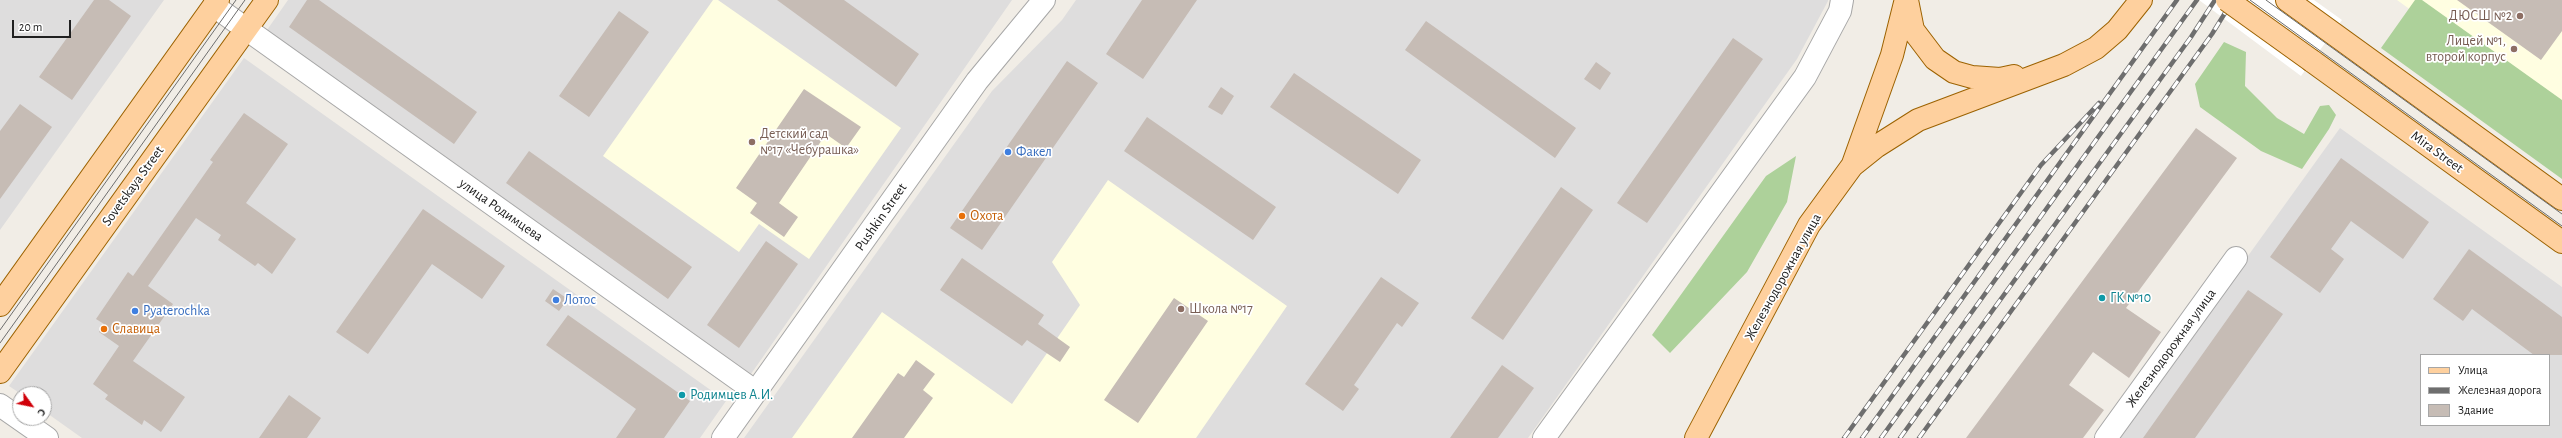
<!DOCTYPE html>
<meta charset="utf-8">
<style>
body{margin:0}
#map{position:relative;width:2562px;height:438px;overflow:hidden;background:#f1ede6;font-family:"Alegreya Sans",sans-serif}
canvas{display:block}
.legend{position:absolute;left:2420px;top:354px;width:130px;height:72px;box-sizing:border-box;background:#fff;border:1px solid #a6a6a6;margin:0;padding:5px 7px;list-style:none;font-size:12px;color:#202020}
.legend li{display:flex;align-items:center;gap:8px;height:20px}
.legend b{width:20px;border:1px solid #a6a6a6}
.north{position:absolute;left:12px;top:386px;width:40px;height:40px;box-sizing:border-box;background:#fff;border:1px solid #a6a6a6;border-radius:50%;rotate:123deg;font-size:11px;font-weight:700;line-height:16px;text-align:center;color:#202020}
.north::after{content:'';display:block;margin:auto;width:14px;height:18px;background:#d00009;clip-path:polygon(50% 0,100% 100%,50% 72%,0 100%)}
.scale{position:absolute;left:12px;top:20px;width:59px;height:18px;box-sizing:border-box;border:2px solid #202020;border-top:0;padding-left:5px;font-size:12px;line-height:14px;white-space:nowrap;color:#202020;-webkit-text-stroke:3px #fff;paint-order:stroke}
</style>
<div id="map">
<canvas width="2562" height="438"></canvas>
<ul class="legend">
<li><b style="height:5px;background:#fed09e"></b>Улица</li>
<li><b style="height:5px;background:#6e6e6e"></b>Железная дорога</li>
<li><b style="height:11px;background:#c6bcb5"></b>Здание</li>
</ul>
<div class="north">С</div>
<div class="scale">20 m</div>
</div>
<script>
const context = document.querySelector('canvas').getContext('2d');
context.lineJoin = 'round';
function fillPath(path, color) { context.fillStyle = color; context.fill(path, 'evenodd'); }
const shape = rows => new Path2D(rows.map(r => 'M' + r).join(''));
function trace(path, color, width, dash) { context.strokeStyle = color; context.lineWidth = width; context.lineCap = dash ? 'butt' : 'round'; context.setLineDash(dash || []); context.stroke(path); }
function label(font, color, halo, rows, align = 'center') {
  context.font = font + ' "Alegreya Sans",sans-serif'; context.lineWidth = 3.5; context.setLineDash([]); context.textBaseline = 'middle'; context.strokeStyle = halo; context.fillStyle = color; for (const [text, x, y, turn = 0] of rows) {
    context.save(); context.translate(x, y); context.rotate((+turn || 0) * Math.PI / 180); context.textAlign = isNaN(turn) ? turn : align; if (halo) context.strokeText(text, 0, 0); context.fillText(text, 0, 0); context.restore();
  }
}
const residential = shape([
 [0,0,164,0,0,230],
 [288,0,1012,0,751,374,267,30],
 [1076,0,1828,0,1828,1,1797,59,1528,438,744,438,992,91,1062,20],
 [244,58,726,401,700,438,82,438,44,411,44,394,21,394,9,386],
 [2340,128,2562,287,2562,438,2117,438],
 [2421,355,2549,355,2549,425,2421,425]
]);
const education = shape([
 [713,0,718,0,901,128,809,259,759,224,739,252,603,156],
 [2397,0,2562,0,2562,119,2534,99],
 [1108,180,1287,306,1196,438,792,438,882,312,1012,404,1080,305,1052,262]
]);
const forest = shape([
 [2415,0,2422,0,2562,100,2562,179,2381,48],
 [2224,42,2246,52,2245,86,2277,118,2304,134,2320,106,2329,105,2336,115,2329,129,2302,169,2261,151,2200,107,2195,84],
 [1796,156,1787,202,1747,272,1670,353,1652,335,1766,176]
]);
const pier = shape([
 [2199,0,2314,0,2342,20,2301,76]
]);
const building = shape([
 [94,0,109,0,131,16,72,100,39,77],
 [307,0,319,0,477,112,454,144,289,27],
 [777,0,844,0,919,54,896,87],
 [1142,0,1197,0,1143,79,1106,54],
 [2457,0,2562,0,2562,31,2541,60],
 [619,11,649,32,589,117,559,96],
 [1426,21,1576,128,1555,158,1405,50],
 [1733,38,1763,59,1647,223,1617,203],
 [1067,61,1098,83,982,250,950,228],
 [1596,62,1611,73,1600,90,1584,79],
 [1294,73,1421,160,1398,194,1270,107],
 [1221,87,1234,96,1222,115,1208,107],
 [804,89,861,127,846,148,826,134,779,203,798,217,784,237,750,213,757,203,736,188],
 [20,104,52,127,0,199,0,131],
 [244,113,288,144,246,203,296,239,272,274,258,263,255,266,218,240,221,235,196,218,148,286,173,304,133,361,185,397,161,432,144,420,142,425,105,399,108,395,93,384,119,346,99,332,104,324,96,319,128,272,133,276,213,162,210,160],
 [1147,117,1276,207,1253,240,1124,151],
 [2196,128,2237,158,2126,308,2161,332,2129,378,2093,352,2069,385,2104,410,2083,438,1966,438],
 [529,151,692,267,668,299,506,183],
 [2341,158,2429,222,2403,259,2351,221,2331,249,2344,259,2320,293,2270,257],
 [1561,187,1593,210,1503,340,1471,318],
 [423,209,505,266,482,299,432,264,368,354,336,332],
 [766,241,798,264,739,348,707,325],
 [2469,249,2562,317,2562,355,2534,355,2472,309,2463,321,2433,299],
 [962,258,1044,315,1038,324,1070,347,1060,362,1027,340,1022,346,940,290],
 [1381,277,1419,303,1402,327,1397,323,1354,385,1359,389,1343,411,1305,384],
 [553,289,568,299,559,311,545,301],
 [2248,290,2283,314,2195,438,2143,438],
 [1174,298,1208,321,1138,423,1104,400],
 [568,315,690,401,664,438,616,438,636,409,546,345],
 [916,360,935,374,923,390,933,398,904,438,852,438,898,373,904,377],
 [1502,365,1534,388,1498,438,1450,438],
 [289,395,321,418,307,438,259,438]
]);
const minor = shape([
 [214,6,756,392],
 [0,405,47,438],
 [723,438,977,81,1044,0],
 [1544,438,1805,77,1840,11,1842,0],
 [2106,438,2236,258]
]);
const major = shape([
 [1907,0,1913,30,1935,59,1954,72,1972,77,2000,79,2014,76],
 [2287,0,2562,199],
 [2312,61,2562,242],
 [1853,164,1892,55,1905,3],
 [0,305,218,0],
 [0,372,267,0],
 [1696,438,1809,225,1852,166,1877,146,1918,120,2064,65,2096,48,2117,30,2141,0]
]);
const tram = shape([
 [2250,0,2562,226],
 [2266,0,2562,214],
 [0,330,236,0],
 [0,343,245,0]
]);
const rail = shape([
 [1844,438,2041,165,2099,103],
 [1862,438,2177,0],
 [1881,438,2197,0],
 [1900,438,2191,37,2215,0],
 [1919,438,2212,34,2233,0]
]);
const majorBridge = shape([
 [2227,0,2312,61]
]);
const markers = [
 [2520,16,4,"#8d6e63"],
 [2514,49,4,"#8d6e63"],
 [752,142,4,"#8d6e63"],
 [1008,152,4,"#3f7fe0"],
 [962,216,4,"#e8710a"],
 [2102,298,4,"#0f9aa8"],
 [556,300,4,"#3f7fe0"],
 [1181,309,4,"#8d6e63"],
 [135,311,4,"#3f7fe0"],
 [104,329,4,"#e8710a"],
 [682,395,4,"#0f9aa8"]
];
const educationNames = [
 ["ДЮСШ №2",2512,16],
 ["Лицей №1,",2506,41],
 ["второй корпус",2506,57],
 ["Детский сад",760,134,"left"],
 ["№17 «Чебурашка»",760,150,"left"],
 ["Школа №17",1189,309,"left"]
];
const shopNames = [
 ["Факел",1016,152],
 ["Лотос",564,300],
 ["Pyaterochka",143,311]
];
const streetNames = [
 ["Mira Street",2437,152,36],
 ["Sovetskaya Street",133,186,-54],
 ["улица Родимцева",501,210,35],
 ["Pushkin Street",881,217,-55],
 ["Железнодорожная улица",1783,277,-61],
 ["Железнодорожная улица",2171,348,-54]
];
const foodNames = [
 ["Охота",970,216],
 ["Славица",112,329]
];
const cultureNames = [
 ["ГК №10",2110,298],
 ["Родимцев А.И.",690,395]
];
fillPath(residential, '#dedddd');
fillPath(education, '#fffee1');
fillPath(forest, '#add19a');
fillPath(pier, '#fff');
fillPath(building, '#c6bcb5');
trace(minor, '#a7a7a7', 24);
trace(major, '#9c6200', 24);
trace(minor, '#fff', 22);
trace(major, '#fed09e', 22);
trace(tram, '#6e6e6e', 1);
trace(rail, '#6e6e6e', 4.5);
trace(rail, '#fff', 3, [9]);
trace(majorBridge, '#9c6200', 24, []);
trace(majorBridge, '#fed09e', 22);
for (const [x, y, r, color] of markers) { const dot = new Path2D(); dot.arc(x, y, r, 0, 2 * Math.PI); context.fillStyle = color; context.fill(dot); trace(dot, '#fff', 1.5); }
label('14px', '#785e54', '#fff', educationNames, 'right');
label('14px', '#366cbe', '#fff', shopNames, 'left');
label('14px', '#202020', '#fff', streetNames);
label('14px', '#c56008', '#fff', foodNames, 'left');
label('14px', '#0d838f', '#fff', cultureNames, 'left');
</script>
